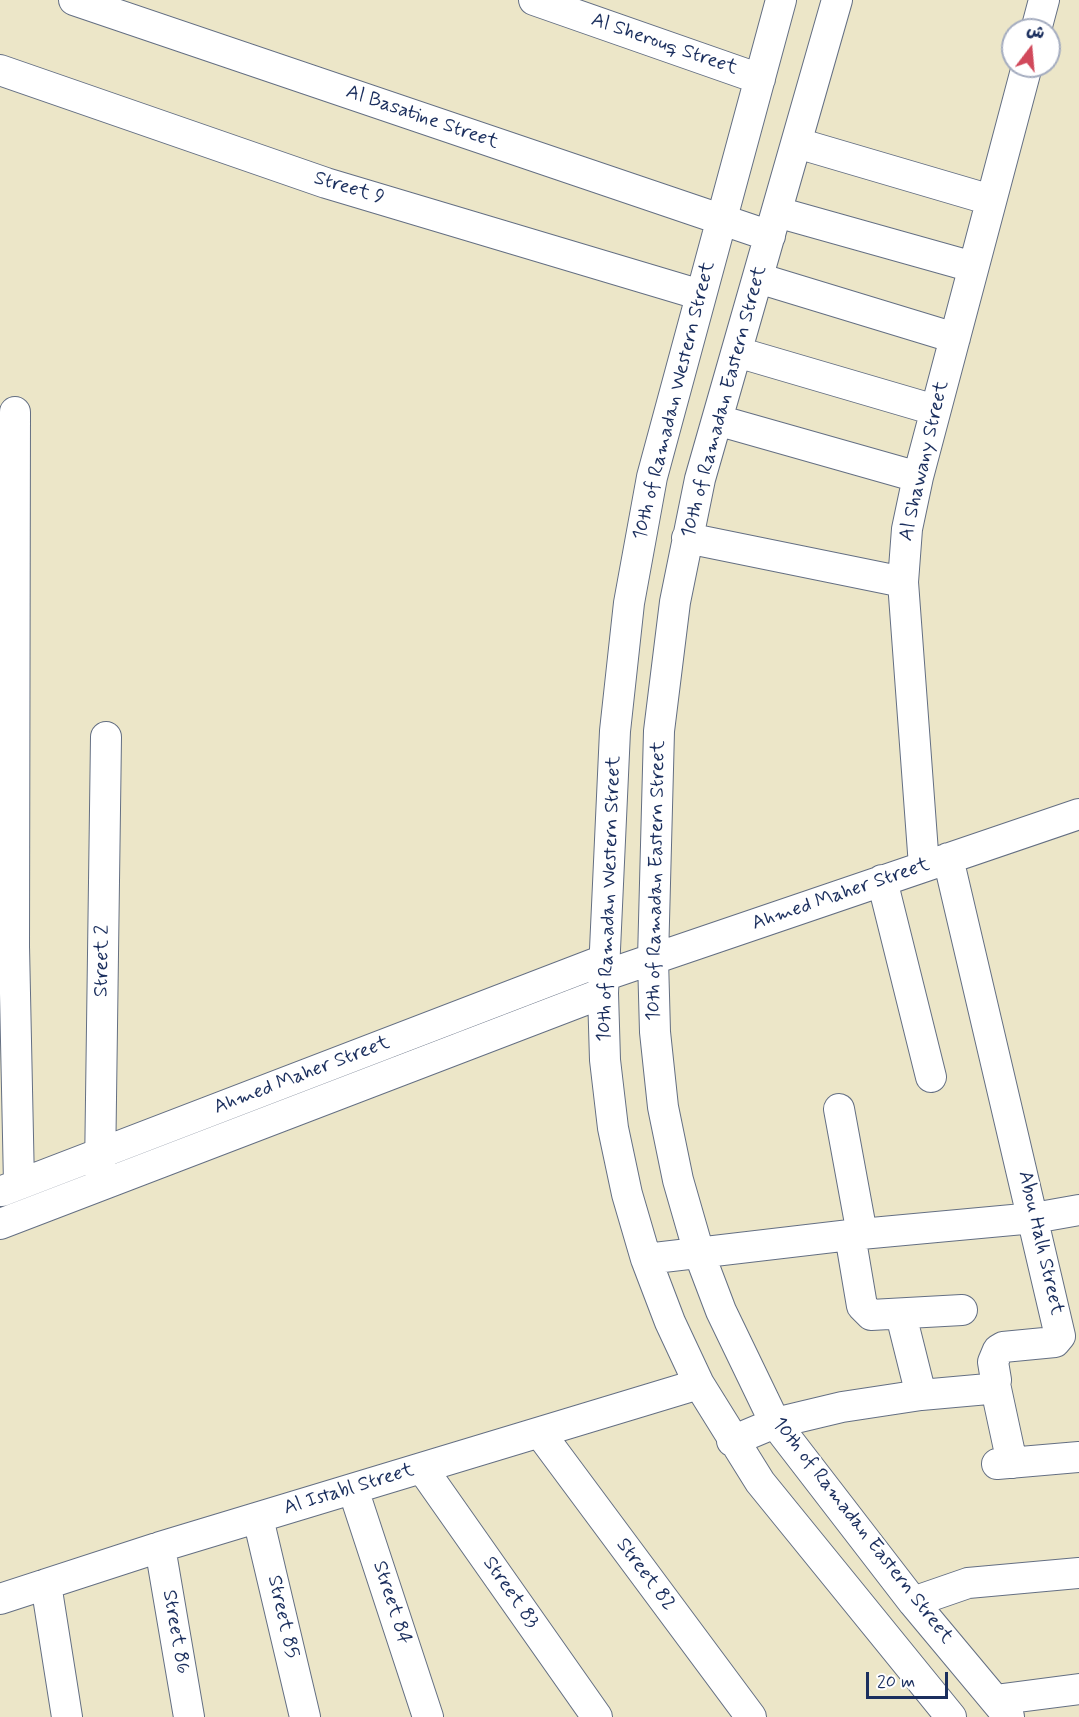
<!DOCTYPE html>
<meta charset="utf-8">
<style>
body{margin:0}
#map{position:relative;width:1079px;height:1717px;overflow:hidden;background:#ece6c8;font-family:Mynerve,"Playpen Sans Arabic",sans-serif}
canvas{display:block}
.north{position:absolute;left:1001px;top:18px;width:60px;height:60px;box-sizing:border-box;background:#fff;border:2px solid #a4acbf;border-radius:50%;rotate:16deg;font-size:16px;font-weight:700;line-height:24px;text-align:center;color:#1b2f5e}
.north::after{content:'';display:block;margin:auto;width:21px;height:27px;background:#d1495b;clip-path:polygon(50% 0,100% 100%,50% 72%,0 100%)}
.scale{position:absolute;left:866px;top:1672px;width:82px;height:27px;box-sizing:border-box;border:3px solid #1b2f5e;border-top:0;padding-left:8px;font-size:18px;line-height:21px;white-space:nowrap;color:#1b2f5e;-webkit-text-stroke:4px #fff;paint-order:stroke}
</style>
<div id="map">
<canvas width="1079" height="1717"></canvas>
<div class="north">ش</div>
<div class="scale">20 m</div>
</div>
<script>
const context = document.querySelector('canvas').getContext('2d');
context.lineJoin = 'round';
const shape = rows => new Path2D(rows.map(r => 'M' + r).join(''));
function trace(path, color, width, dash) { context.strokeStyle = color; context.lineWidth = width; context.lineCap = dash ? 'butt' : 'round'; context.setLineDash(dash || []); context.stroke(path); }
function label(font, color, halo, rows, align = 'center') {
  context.font = font + ' Mynerve,sans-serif'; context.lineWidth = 4.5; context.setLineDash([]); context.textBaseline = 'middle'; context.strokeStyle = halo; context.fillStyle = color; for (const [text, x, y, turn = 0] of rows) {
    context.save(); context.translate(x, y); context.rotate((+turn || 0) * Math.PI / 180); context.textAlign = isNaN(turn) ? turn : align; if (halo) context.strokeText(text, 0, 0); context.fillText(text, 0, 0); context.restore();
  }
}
const minor = shape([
 [74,0,770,236],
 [534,0,760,79],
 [781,0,652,477,629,603,615,731,603,993,605,1060,613,1128,627,1194,646,1259,670,1322,699,1384,760,1482,951,1717],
 [837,0,700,479,675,602,659,731,653,959,655,1032,663,1107,678,1180,699,1253,721,1311,775,1423,913,1602,1009,1717],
 [1036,30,1044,0],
 [0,70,326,183,701,295],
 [797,143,991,200],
 [777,212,973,267],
 [758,278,955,338],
 [737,352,935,410],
 [15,412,14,946,19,1184],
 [717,420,918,477],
 [687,538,903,582],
 [924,866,903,582,907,529,918,477,1027,66],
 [882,880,931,1077],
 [603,976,1079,814],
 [839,1109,862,1234],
 [100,1171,106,737],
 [2,1191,604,960],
 [0,1224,603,993],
 [850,1235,862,1306,871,1315,962,1310],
 [646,1259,850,1235,1034,1218,1079,1210],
 [901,1315,921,1395],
 [995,1384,1012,1463],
 [540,1433,751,1717],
 [732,1441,775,1423,842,1407,921,1395,988,1389,996,1380,993,1362,998,1350,1003,1347,1055,1342,1060,1336,948,858],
 [997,1464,1079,1457],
 [422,1468,597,1717],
 [353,1489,428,1717],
 [258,1518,305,1717],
 [160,1547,189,1717],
 [46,1584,67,1717],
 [0,1599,160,1547,699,1384],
 [913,1602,968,1583,1079,1573],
 [995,1700,1079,1689]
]);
const streetNames = [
 ["Al Sherouq Street",664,45,19],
 ["Al Basatine Street",422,118,19],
 ["Street 9",349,189,17],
 ["10th of Ramadan Western Street",675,401,-76],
 ["10th of Ramadan Eastern Street",725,402,-75],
 ["Al Shawany Street",925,461,-77],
 ["10th of Ramadan Eastern Street",657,881,-89],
 ["Ahmed Maher Street",841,895,-19],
 ["10th of Ramadan Western Street",610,899,-88],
 ["Street 2",103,961,-89],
 ["Ahmed Maher Street",302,1076,-21],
 ["Abou Halh Street",1040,1243,77],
 ["Al Istabl Street",349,1490,-17],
 ["10th of Ramadan Eastern Street",862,1531,52],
 ["Street 82",645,1575,53],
 ["Street 83",510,1593,55],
 ["Street 84",391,1603,72],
 ["Street 85",282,1617,77],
 ["Street 86",175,1632,80]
];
trace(minor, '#646f83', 32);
trace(minor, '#fff', 30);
label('20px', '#1b2f5e', '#fff', streetNames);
</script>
